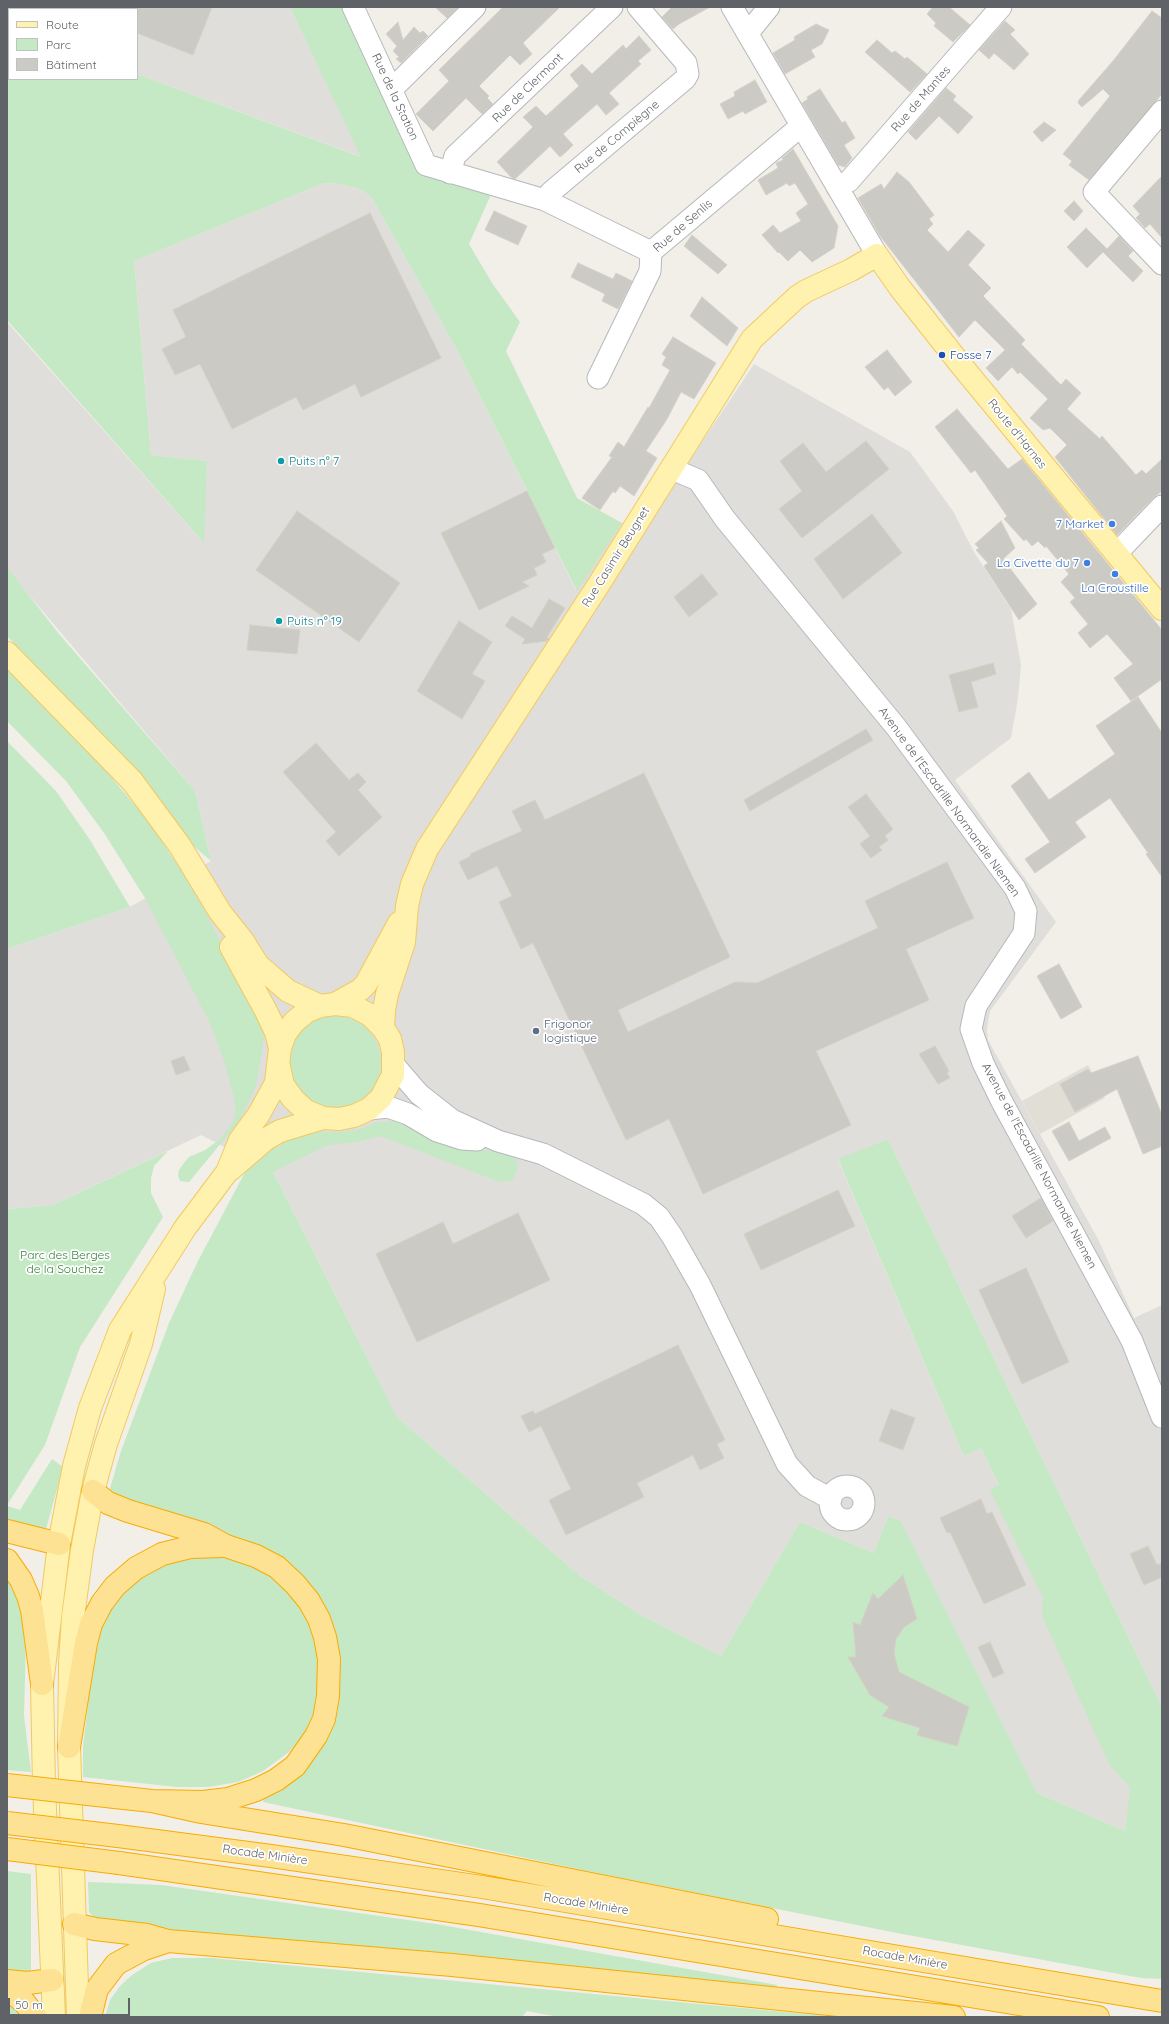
<!DOCTYPE html>
<meta charset="utf-8">
<style>
body{margin:0}
#map{position:relative;width:1169px;height:2024px;overflow:hidden;background:#f1efe8;font-family:Quicksand,sans-serif}
canvas{display:block}
.frame{position:absolute;inset:0;border:8px solid #5f6368;pointer-events:none}
.legend{position:absolute;left:8px;top:8px;width:130px;height:72px;box-sizing:border-box;background:#fff;border:1px solid #bfc1c3;margin:0;padding:5px 7px;list-style:none;font-size:12px;color:#5f6368}
.legend li{display:flex;align-items:center;gap:8px;height:20px}
.legend b{width:20px;border:1px solid #bfc1c3}
.scale{position:absolute;left:8px;top:1998px;width:122px;height:18px;box-sizing:border-box;border:2px solid #5f6368;border-top:0;padding-left:5px;font-size:12px;line-height:14px;white-space:nowrap;color:#5f6368;-webkit-text-stroke:3px #fff;paint-order:stroke}
</style>
<div id="map">
<canvas width="1169" height="2024"></canvas>
<div class="frame"></div>
<ul class="legend">
<li><b style="height:5px;background:#fff2af"></b>Route</li>
<li><b style="height:11px;background:#c5e8c5"></b>Parc</li>
<li><b style="height:11px;background:#cccac5"></b>Bâtiment</li>
</ul>
<div class="scale">50 m</div>
</div>
<script>
const context = document.querySelector('canvas').getContext('2d');
context.lineJoin = 'round';
function fillPath(path, color) { context.fillStyle = color; context.fill(path, 'evenodd'); }
const shape = rows => new Path2D(rows.map(r => 'M' + r).join(''));
function trace(path, color, width, dash) { context.strokeStyle = color; context.lineWidth = width; context.lineCap = dash ? 'butt' : 'round'; context.setLineDash(dash || []); context.stroke(path); }
function label(font, color, halo, rows, align = 'center') {
  context.font = font + ' Quicksand,sans-serif'; context.lineWidth = 3.5; context.setLineDash([]); context.textBaseline = 'middle'; context.strokeStyle = halo; context.fillStyle = color; for (const [text, x, y, turn = 0] of rows) {
    context.save(); context.translate(x, y); context.rotate((+turn || 0) * Math.PI / 180); context.textAlign = isNaN(turn) ? turn : align; if (halo) context.strokeText(text, 0, 0); context.fillText(text, 0, 0); context.restore();
  }
}
const industrial = shape([
 [39,7,290,7,362,157,137,74,137,9,39,9],
 [324,183,339,184,360,189,372,198,456,348,576,590,622,523,642,532,754,364,910,452,953,511,974,552,1011,609,1021,665,1018,698,1011,738,955,780,1056,922,990,1011,987,1029,988,1040,1099,1241,1134,1318,1162,1305,1162,1707,888,1139,838,1160,964,1456,981,1448,1133,1766,1125,1831,1037,1793,901,1521,888,1516,874,1553,800,1522,721,1656,639,1614,579,1575,397,1417,273,1172,201,1135,53,1205,7,1209,7,949,130,907,211,861,195,791,7,569,7,322,203,542,207,461,151,455,134,261]
]);
const education = shape([
 [1088,1065,1105,1098,1040,1134,1022,1101]
]);
const green = shape([
 [7,7,39,7,39,9,9,9,9,79,137,79,137,74,361,157,290,7,347,7,420,167,493,190,469,244,492,283,520,322,506,351,577,498,622,523,577,591,456,348,372,198,360,189,339,184,324,183,134,261,151,455,207,461,204,543,7,320],
 [7,567,59,634,195,791,211,861,182,836,139,774,7,636],
 [7,666,107,772,148,821,185,876,206,913,265,1032,256,1086,240,1120,189,1182,180,1181,178,1176,179,1170,184,1163,189,1157,205,1150,219,1140,233,1123,236,1112,235,1100,224,1061,209,1021,145,898,104,833,66,781,7,721],
 [7,741,56,791,90,840,130,907,7,949],
 '289 1062a46 46 0 1 1 92 0a46 46 0 1 1-92 0Z',
 [395,1121,411,1124,459,1147,508,1153,516,1159,518,1166,514,1178,509,1181,500,1182,380,1136,358,1142,328,1145,273,1172,397,1417,579,1575,639,1614,721,1656,800,1522,874,1553,888,1516,901,1521,1037,1793,1125,1831,1130,1787,1110,1766,1042,1616,1043,1597,990,1490,999,1485,981,1448,964,1456,838,1159,888,1139,1162,1707,1162,1979,1141,1978,897,1933,587,1871,263,1802,264,1797,308,1766,328,1738,338,1710,340,1675,337,1643,308,1587,108,1495,121,1451,169,1323,198,1261,251,1161,273,1146,279,1148,282,1141,295,1135,322,1132,341,1132,360,1129,378,1122],
 [168,1151,154,1166,151,1178,151,1193,163,1217,80,1347,45,1445,7,1505,7,1209,53,1205],
 [52,1459,63,1467,45,1533,7,1525,7,1506,20,1510],
 [212,1556,242,1562,268,1573,289,1591,304,1610,321,1654,317,1705,304,1736,289,1752,263,1771,238,1782,208,1787,177,1787,83,1777,83,1746,92,1671,101,1629,111,1607,132,1585,159,1567,185,1559],
 [7,1575,16,1589,23,1612,26,1638,24,1716,31,1772,7,1770],
 [7,1871,31,1874,31,1972,7,1970],
 [88,1882,161,1885,436,1924,777,1985,776,1989,104,1923,95,1919,89,1912],
 [172,1958,212,1958,837,2017,559,2017,527,2011,522,2017,105,2017,110,2000,120,1986,132,1975,151,1963],
 [7,2000,25,2017,7,2017]
]);
const building = shape([
 [137,7,212,7,193,55,137,33,137,7],
 [435,7,458,7,447,18,435,7],
 [503,7,560,7,523,43,532,54,520,65,510,55,479,86,489,96,487,98,493,104,482,114,466,98,433,131,416,114,449,81,439,70,503,7],
 [672,7,710,7,679,24,673,29,662,17,672,7],
 [933,7,949,7,970,25,953,42,934,26,936,23,927,14,933,7],
 [1152,11,1162,18,1162,94,1089,180,1069,165,1072,161,1063,154,1110,96,1103,89,1082,107,1078,103,1079,100,1113,61,1152,11],
 [1005,21,1015,30,1010,34,1029,54,1014,70,994,53,989,59,979,50,1005,21],
 [398,22,403,40,414,27,420,33,423,31,428,36,401,63,396,59,399,57,393,51,397,46,386,34,398,22],
 [816,24,829,30,822,44,811,50,815,57,785,74,773,53,795,40,794,37,816,24],
 [639,36,651,50,638,61,641,64,609,93,619,104,606,115,597,104,563,134,573,145,566,152,560,157,550,146,515,179,512,178,497,162,533,127,523,117,536,106,546,116,579,86,570,75,582,64,592,74,623,45,626,49,639,36],
 [877,40,892,53,895,51,905,59,907,57,927,74,910,92,865,52,877,40],
 [755,80,767,102,745,114,743,111,728,119,720,104,735,96,734,92,755,80],
 [946,88,956,96,953,100,973,117,958,134,939,116,916,140,908,132,946,88],
 [820,89,842,123,845,121,855,138,844,145,852,158,845,167,838,165,802,103,808,99,807,97,820,89],
 [1044,122,1056,130,1042,142,1033,132,1044,122],
 [793,149,838,226,834,248,812,262,800,250,788,261,779,252,778,253,762,235,773,225,780,233,801,221,796,213,808,204,795,183,789,186,787,183,766,195,758,180,778,168,776,163,783,160,782,158,793,149],
 [897,172,909,182,934,215,929,219,933,224,927,230,948,252,968,230,985,245,968,265,991,288,983,296,1025,340,1021,344,1061,385,1066,379,1081,393,1067,409,1100,439,1102,436,1136,475,1142,470,1146,474,1162,459,1162,491,1153,498,1117,535,1055,457,1067,445,1050,428,1043,430,1030,418,1048,399,1020,372,1018,374,1012,367,998,381,986,368,1005,350,975,320,959,337,880,236,858,198,881,184,884,189,897,172],
 [1162,176,1162,238,1150,224,1145,228,1136,218,1140,214,1133,206,1162,176],
 [1074,201,1083,211,1074,221,1064,211,1074,201],
 [494,211,527,226,518,245,485,230,494,211],
 [370,213,441,358,361,397,355,384,303,410,296,397,232,429,200,364,175,375,162,349,186,337,173,310,370,213],
 [1086,228,1107,249,1119,236,1133,251,1128,256,1143,271,1133,282,1103,252,1087,268,1067,247,1086,228],
 [692,235,727,265,718,274,684,246,692,235],
 [578,263,613,279,616,273,632,281,618,309,602,301,605,294,571,277,578,263],
 [702,297,738,328,727,346,690,316,702,297],
 [673,337,716,363,694,399,681,392,667,419,646,451,657,458,634,496,620,486,615,493,613,491,600,510,582,498,612,457,609,456,618,442,624,447,648,407,649,408,670,370,662,365,666,357,662,354,673,337],
 [887,350,912,382,895,396,888,387,884,390,865,367,887,350],
 [957,409,1008,469,1022,459,1162,630,1162,679,1131,701,1114,678,1133,664,1107,634,1090,648,1078,633,1088,624,1070,602,1075,598,1061,582,1069,574,1046,546,1045,548,1038,541,1032,546,1026,539,1024,541,1004,519,1007,516,975,470,971,473,935,427,957,409],
 [866,441,889,469,802,538,779,509,802,491,780,461,803,443,826,472,866,441],
 [527,491,555,548,542,554,546,562,534,568,537,575,522,582,529,586,479,610,441,533,527,491],
 [297,511,400,583,359,642,256,570,297,511],
 [872,514,902,553,843,599,814,559,872,514],
 [1001,521,1015,548,1003,559,1037,604,1019,620,984,566,988,563,976,550,979,548,975,544,1001,521],
 [702,574,718,594,689,617,674,597,702,574],
 [549,599,565,608,547,637,549,639,547,641,522,644,525,639,505,626,512,616,532,628,549,599],
 [459,621,492,642,472,674,485,681,462,719,417,691,459,621],
 [250,625,300,630,297,654,247,650,250,625],
 [993,663,996,674,971,682,978,707,959,712,949,675,993,663],
 [1138,697,1162,733,1162,877,1146,854,1148,853,1110,798,1075,822,1086,837,1035,873,1025,859,1050,842,1011,786,1029,772,1049,800,1115,754,1096,726,1138,697],
 [866,729,873,740,750,811,744,800,866,729],
 [316,743,349,780,358,773,366,782,358,790,382,817,339,856,326,841,336,832,283,772,316,743],
 [644,773,730,957,618,1010,628,1032,735,982,757,983,878,928,865,901,947,862,974,918,906,949,929,1000,816,1051,851,1125,703,1194,669,1119,626,1140,533,943,521,949,499,902,512,896,497,866,468,880,459,862,471,856,470,854,522,831,512,811,535,800,545,820,644,773],
 [866,794,893,829,885,836,888,840,879,847,882,850,871,858,860,844,870,836,848,807,866,794],
 [1059,964,1082,1007,1061,1019,1037,976,1059,964],
 [935,1046,949,1071,947,1073,950,1078,938,1084,919,1054,935,1046],
 [184,1056,190,1070,176,1075,171,1061,184,1056],
 [1138,1056,1162,1115,1162,1146,1143,1154,1117,1089,1075,1112,1060,1084,1088,1069,1091,1073,1138,1056],
 [1069,1122,1079,1141,1105,1127,1111,1138,1069,1161,1052,1131,1069,1122],
 [838,1190,855,1226,761,1270,744,1234,838,1190],
 [1041,1198,1053,1221,1026,1238,1012,1216,1041,1198],
 [518,1213,550,1280,417,1342,376,1254,443,1222,453,1244,518,1213],
 [1026,1268,1069,1362,1022,1384,979,1290,1026,1268],
 [678,1345,725,1440,717,1444,724,1458,700,1470,693,1455,637,1483,644,1497,566,1535,549,1500,571,1489,541,1426,529,1432,521,1416,533,1411,535,1414,678,1345],
 [891,1409,915,1418,903,1450,879,1441,891,1409],
 [981,1499,987,1514,992,1512,1026,1585,984,1604,950,1532,947,1533,940,1518,981,1499],
 [1148,1546,1157,1565,1162,1563,1162,1577,1144,1585,1130,1554,1148,1546],
 [903,1575,917,1619,904,1627,896,1639,894,1653,899,1672,969,1707,957,1746,917,1735,920,1728,882,1716,889,1707,870,1695,848,1657,856,1657,853,1622,860,1625,873,1593,878,1599,903,1575],
 [990,1642,1004,1673,993,1678,978,1647,990,1642]
]);
const minor = shape([
 [353,7,426,165,545,200,651,252],
 [732,7,877,255],
 [748,33,769,7],
 [391,90,475,7],
 [1162,111,1094,192,1162,264],
 [450,173,455,156,612,7],
 [837,187,849,181,1001,7],
 [545,200,551,192,685,79,688,74,686,63,638,7],
 [598,378,650,271,651,252,801,126],
 [672,469,698,480,725,519,896,727,1015,888,1026,911,1024,933,976,1006,971,1029,983,1063,1002,1102,1132,1341,1162,1417],
 [1117,553,1162,506],
 [394,1065,419,1094,452,1120,498,1141,543,1154,643,1204,659,1217,672,1236,700,1285,787,1464,807,1486,831,1499],
 [369,1109,388,1107,408,1114,437,1131,462,1139,477,1140],
 '830 1503a17 17 0 1 1 34 0a17 17 0 1 1-34 0Z'
]);
const major = shape([
 [7,653,132,781,180,846,220,912,243,941,258,965,288,991,320,1006],
 [231,947,266,1011,276,1032,280,1048],
 [383,1028,384,1010,387,994,404,942,407,906,412,884,427,849,599,584,752,339,797,297,806,291,851,270,877,255,900,288,961,365,1162,609],
 [279,1067,283,1085,293,1099,306,1111,323,1118,339,1119,354,1116,369,1109,381,1098,393,1075,393,1052,390,1039,383,1028,370,1015,353,1006,335,1004],
 [230,1170,266,1139,280,1131,323,1118],
 [54,2017,44,1786,42,1684,59,1544,74,1466,90,1408,120,1330,185,1228,227,1172,240,1140,259,1114,276,1083,280,1048,285,1034,294,1022,306,1012,320,1006,335,1004,360,990,366,984,399,923],
 [78,2017,69,1747,70,1663,73,1617,82,1550,93,1491,106,1444,141,1344,154,1289]
]);
const highway = shape([
 [93,1491,108,1503,128,1511,204,1534,226,1546,256,1556,277,1567,295,1584,309,1601,319,1619,325,1637,329,1659,328,1696,324,1719,316,1736,295,1766,276,1780,256,1790,228,1799,203,1802,152,1801,115,1797],
 [7,1531,59,1544],
 [7,1560,21,1580,28,1596,32,1610,42,1684],
 [69,1747,86,1643,91,1624,102,1603,115,1586,136,1568,162,1554,190,1547,223,1546],
 [152,1801,201,1812,344,1835,767,1919],
 [118,1836,271,1856,482,1887,1162,2001],
 [119,1863,479,1915,1098,2017],
 [74,1924,95,1929,147,1935,168,1941,452,1965,954,2017],
 [7,1981,27,1983,52,1980],
 [7,1989,24,2002,36,2017],
 [90,2017,97,1989,116,1964,144,1949,168,1941]
]);
const highwayBridge = shape([
 [7,1785,115,1797],
 [7,1823,118,1836],
 [7,1849,119,1863]
]);
const markers = [
 [942,355,4,"#1a4fb4"],
 [281,461,4,"#0f9aa8"],
 [1112,524,4,"#3f7fe0"],
 [1087,563,4,"#3f7fe0"],
 [1115,574,4,"#3f7fe0"],
 [279,621,4,"#0f9aa8"],
 [536,1031,4,"#5c6f8a"]
];
const streetNames = [
 ["Rue de Clermont",528,88,-44],
 ["Rue de la Station",395,97,65],
 ["Rue de Mantes",921,99,-49],
 ["Rue de Compiègne",617,137,-40],
 ["Rue de Senlis",683,226,-41],
 ["Route d'Harnes",1017,434,51],
 ["Rue Casimir Beugnet",616,557,-58],
 ["Avenue de l'Escadrille Normandie Niemen",949,802,54],
 ["Avenue de l'Escadrille Normandie Niemen",1039,1166,62],
 ["Rocade Minière",265,1855,8],
 ["Rocade Minière",586,1904,9],
 ["Rocade Minière",905,1958,10]
];
const transitNames = [
 ["Fosse 7",950,355]
];
const cultureNames = [
 ["Puits n° 7",289,461],
 ["Puits n° 19",287,621]
];
const shopNames = [
 ["7 Market",1104,524],
 ["La Civette du 7",1079,563],
 ["La Croustille",1115,588,"center"]
];
const serviceNames = [
 ["Frigonor",544,1024],
 ["logistique",544,1038]
];
const parkNames = [
 ["Parc des Berges",65,1255],
 ["de la Souchez",65,1269]
];
fillPath(industrial, '#e0deda');
fillPath(education, '#e1ded6');
fillPath(green, '#c5e8c5');
fillPath(building, '#cccac5');
trace(building, '#d6d1c6', 1);
trace(minor, '#b5b8bc', 23);
trace(major, '#f2c960', 24);
trace(highway, '#f9ab00', 24);
trace(minor, '#fff', 21);
trace(major, '#fff2af', 22);
trace(highway, '#fde293', 22);
trace(highwayBridge, '#f9ab00', 24, []);
trace(highwayBridge, '#fde293', 22);
for (const [x, y, r, color] of markers) { const dot = new Path2D(); dot.arc(x, y, r, 0, 2 * Math.PI); context.fillStyle = color; context.fill(dot); trace(dot, '#fff', 1.5); }
label('12px', '#5f6368', '#fff', streetNames);
label('12px', '#164399', '#fff', transitNames, 'left');
label('12px', '#0d838f', '#fff', cultureNames, 'left');
label('12px', '#366cbe', '#fff', shopNames, 'right');
label('12px', '#4e5e75', '#fff', serviceNames, 'left');
label('12px', '#348238', '#fff', parkNames);
</script>
